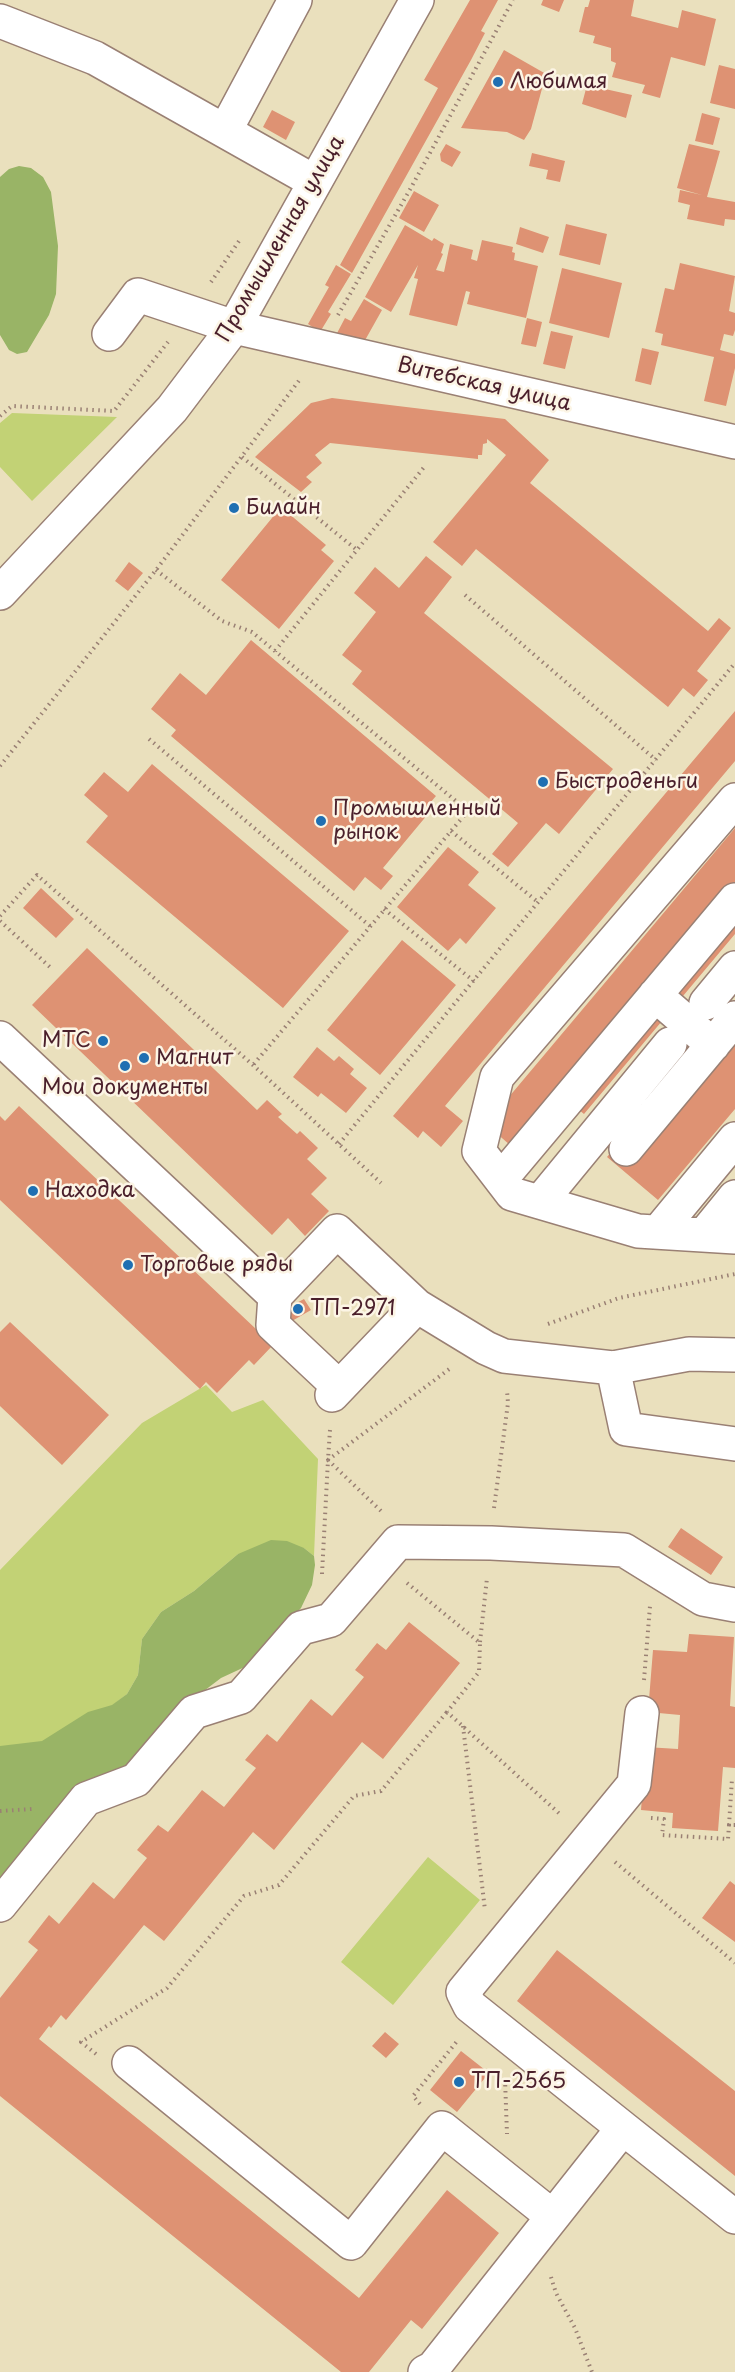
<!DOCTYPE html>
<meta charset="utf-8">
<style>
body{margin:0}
canvas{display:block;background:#eae0bd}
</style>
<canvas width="735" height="2372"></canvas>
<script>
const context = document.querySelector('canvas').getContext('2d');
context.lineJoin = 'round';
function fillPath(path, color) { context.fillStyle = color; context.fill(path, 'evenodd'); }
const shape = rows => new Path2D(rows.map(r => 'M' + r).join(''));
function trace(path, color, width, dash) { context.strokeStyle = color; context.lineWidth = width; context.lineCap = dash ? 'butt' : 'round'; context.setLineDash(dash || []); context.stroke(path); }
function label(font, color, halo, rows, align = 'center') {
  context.font = font + ' "Playpen Sans",sans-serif'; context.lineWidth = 5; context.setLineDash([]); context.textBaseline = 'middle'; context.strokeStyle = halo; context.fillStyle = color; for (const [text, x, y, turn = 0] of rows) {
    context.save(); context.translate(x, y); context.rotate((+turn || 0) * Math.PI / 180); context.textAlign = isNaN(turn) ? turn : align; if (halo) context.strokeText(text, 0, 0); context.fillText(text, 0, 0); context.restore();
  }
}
const green = shape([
 [12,413,117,417,32,501,0,467,0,423],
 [206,1385,232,1412,263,1400,318,1459,314,1556,304,1548,238,1554,194,1591,161,1612,142,1639,138,1675,127,1694,113,1705,0,1886,0,1570,142,1423],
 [428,1857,480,1900,393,2005,341,1962]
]);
const forest = shape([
 [19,166,31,168,43,177,51,192,58,246,56,294,49,315,27,352,17,354,9,350,0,335,0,177,9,169],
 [271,1540,287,1541,304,1548,314,1556,315,1565,312,1585,301,1608,249,1665,221,1678,188,1703,136,1767,0,1880,0,1746,42,1741,88,1712,112,1705,127,1694,138,1675,142,1639,161,1612,194,1591,238,1554]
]);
const building = shape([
 [470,0,498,0,481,31,485,33,471,60,352,273,340,265,438,88,424,80],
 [543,0,564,0,559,12,541,5],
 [590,0,634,0,631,16,678,28,682,10,716,19,705,66,671,57,660,98,642,93,645,85,612,77,616,63,611,61,611,48,593,43,595,36,579,32,585,7,588,7],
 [504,50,546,74,531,129,524,140,507,132,461,128],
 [719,65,735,69,735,109,710,103],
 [587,85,632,95,626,118,582,104],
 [272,110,295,122,286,140,263,127],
 [702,113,720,118,713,145,695,141],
 [446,144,461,152,452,167,441,161,440,154],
 [689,144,720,151,707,197,735,202,735,220,725,219,724,226,687,219,690,205,678,202,680,190,702,195,677,188],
 [532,153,565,161,560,182,546,179,548,170,529,166],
 [414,191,439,205,424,232,399,218],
 [566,224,607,234,600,265,559,255],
 [405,225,432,241,434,238,444,244,441,253,443,254,436,270,444,272,450,244,473,250,471,259,477,261,482,240,513,247,512,252,515,253,514,260,538,266,526,318,467,304,470,292,466,291,457,326,409,315,418,279,414,278,418,265,391,312,365,297],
 [520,227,549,237,543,253,516,244],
 [680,263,735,276,729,311,735,313,735,330,733,336,724,334,720,350,735,354,735,368,726,406,704,401,714,357,661,345,663,334,655,332,665,288,674,290],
 [336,265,351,274,328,312,331,314,320,332,308,324,329,287,325,285],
 [562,268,622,283,609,338,549,323],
 [364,299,382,310,359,351,335,337,345,318,351,321],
 [527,318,542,322,536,347,521,344],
 [551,331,573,336,565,369,543,364],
 [642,348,659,352,651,385,635,381],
 [332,398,505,419,549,460,530,483,708,631,719,618,731,628,697,671,708,680,694,697,683,688,668,707,476,549,462,566,433,542,506,455,487,439,487,443,483,444,482,455,478,455,478,459,330,443,315,455,322,463,306,477,312,482,301,492,255,457,311,403],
 [281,507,326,545,321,550,334,561,279,629,221,580],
 [426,556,452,577,424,613,613,769,559,834,546,823,508,867,492,854,518,823,352,684,362,671,342,655,376,612,354,593,375,567,399,588],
 [129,562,143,573,128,591,115,581],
 [251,640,436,796,424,810,428,814,383,868,393,876,381,890,365,877,354,891,171,736,176,730,151,709,180,673,206,695],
 [735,711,735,761,445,1106,463,1121,441,1147,423,1131,418,1138,393,1116],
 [152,764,349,931,283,1008,86,842,108,816,84,795,104,772,128,792],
 [735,828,735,934,584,1114,558,1093,510,1145,495,1132,508,1098],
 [448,847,479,872,468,885,496,908,466,944,460,938,448,951,397,907],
 [41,888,74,919,56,938,23,908],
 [402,940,456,985,380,1075,327,1030],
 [87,948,257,1110,267,1100,282,1114,278,1117,297,1134,300,1131,318,1148,307,1159,327,1178,311,1194,329,1211,305,1236,288,1218,272,1235,32,1005],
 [735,1003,735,1109,658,1200,607,1157],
 [317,1047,334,1061,339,1056,354,1069,350,1074,367,1088,346,1113,321,1093,318,1097,293,1077],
 [19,1106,273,1345,254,1365,249,1360,217,1393,206,1382,200,1389,0,1200,0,1116,5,1121],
 [304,1299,311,1310,292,1321,285,1309],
 [10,1322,109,1415,62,1465,0,1406,0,1332],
 [681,1528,723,1557,711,1575,668,1547],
 [409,1622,460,1663,383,1759,362,1742,274,1850,253,1832,164,1941,144,1925,66,2020,61,2015,51,2028,49,2026,39,2039,359,2298,447,2190,499,2233,422,2329,411,2320,369,2372,341,2372,0,2096,0,1998,38,1950,28,1942,49,1915,59,1924,93,1882,114,1899,147,1858,137,1850,158,1825,168,1832,202,1790,224,1807,256,1768,245,1760,267,1734,277,1742,311,1699,332,1716,364,1677,355,1670,377,1643,386,1650],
 [689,1634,734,1637,730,1706,735,1707,735,1768,723,1767,718,1831,672,1828,673,1813,641,1810,646,1747,678,1749,680,1715,648,1712,653,1650,687,1652],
 [730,1881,735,1885,735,1942,702,1918],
 [557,1950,735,2091,735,2176,517,2001],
 [385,2032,399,2044,386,2058,372,2046],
 [461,2051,489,2073,457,2112,430,2090]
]);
const path = shape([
 [211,282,239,241],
 [338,315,412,186,513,0],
 [0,416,12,406,114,411,168,342],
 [242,457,357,550],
 [156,570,222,621,252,632,468,811,253,1065],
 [465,595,656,760],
 [275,651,425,466],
 [149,739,370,926],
 [0,766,156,570,301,378],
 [451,831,539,903],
 [384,909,475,982],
 [0,916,37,875,253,1065,381,1183],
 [0,921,51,968],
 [339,1144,735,663],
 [548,1324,619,1298,735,1274],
 [330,1430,328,1460,381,1511],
 [494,1508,508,1403,507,1391],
 [322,1574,328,1460,452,1367],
 [407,1583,480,1643,479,1672,447,1712,562,1816],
 [480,1642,487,1578],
 [644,1680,650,1606],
 [463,1726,485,1910],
 [0,1811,32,1809],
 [651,1818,664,1819,662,1835,728,1839,729,1825,735,1825],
 [729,1825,732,1779],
 [615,1862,735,1963],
 [96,2054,81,2042,167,1988,244,1896,279,1885,354,1796,381,1791,447,1712],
 [505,2079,507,2134],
 [420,2104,413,2096,458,2040],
 [551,2277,556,2293,575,2328,592,2372]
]);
const minor = shape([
 [0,21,95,58,315,182],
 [225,131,295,0],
 [109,334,138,295,234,327,735,442],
 [0,593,172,409,234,327,417,0],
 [735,800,497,1077,479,1151,512,1194,638,1231,735,1237],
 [655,995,713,1045],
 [706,1003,735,968],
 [0,1038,275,1296,337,1231,417,1306,332,1395],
 [626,1149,735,1018],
 [501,1179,735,900],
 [540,1202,670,1044],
 [658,1232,735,1139],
 [704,1235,735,1197],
 [275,1296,273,1325,339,1387],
 [417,1306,486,1348,504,1356,613,1368,689,1354,735,1355],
 [613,1368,626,1429,735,1444],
 [0,1905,86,1799,136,1780,194,1712,241,1697,301,1628,331,1620,398,1542,491,1543,624,1550,703,1599,735,1605],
 [129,2063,351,2243,442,2128,552,2216],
 [623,2128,470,2006,463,1992,634,1784,642,1713],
 [425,2372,433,2368,623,2128,735,2217]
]);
const markers = [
 [498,82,6,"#1f6fb2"],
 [234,508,6,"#1f6fb2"],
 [543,782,6,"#1f6fb2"],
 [321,821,6,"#1f6fb2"],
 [103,1041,6,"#1f6fb2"],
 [144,1058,6,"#1f6fb2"],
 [125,1066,6,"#1f6fb2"],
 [33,1191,6,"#1f6fb2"],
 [128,1265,6,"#1f6fb2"],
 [298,1309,6,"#1f6fb2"],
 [459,2082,6,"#1f6fb2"]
];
const poiNames = [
 ["Любимая",510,82],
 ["Билайн",246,508],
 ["Быстроденьги",555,782],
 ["Промышленный",333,809],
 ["рынок",333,833],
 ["МТС",91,1041,"right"],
 ["Магнит",156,1058],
 ["Мои документы",125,1088,"center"],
 ["Находка",45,1191],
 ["Торговые ряды",140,1265],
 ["ТП-2971",310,1309],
 ["ТП-2565",471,2082]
];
const streetNames = [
 ["Промышленная улица",281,239,-60],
 ["Витебская улица",484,385,13]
];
fillPath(green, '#c2d275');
fillPath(forest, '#99b466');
fillPath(building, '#de9273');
trace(minor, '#9a8074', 36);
trace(path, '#9a8074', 4, [1.5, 4.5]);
trace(minor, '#fff', 33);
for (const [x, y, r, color] of markers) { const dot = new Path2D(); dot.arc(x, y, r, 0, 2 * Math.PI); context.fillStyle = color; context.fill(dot); trace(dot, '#fcf5e5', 2); }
label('21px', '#4a1f2b', '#fcf5e5', poiNames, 'left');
label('21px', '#4a1f2b', '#fcf5e5', streetNames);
</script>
